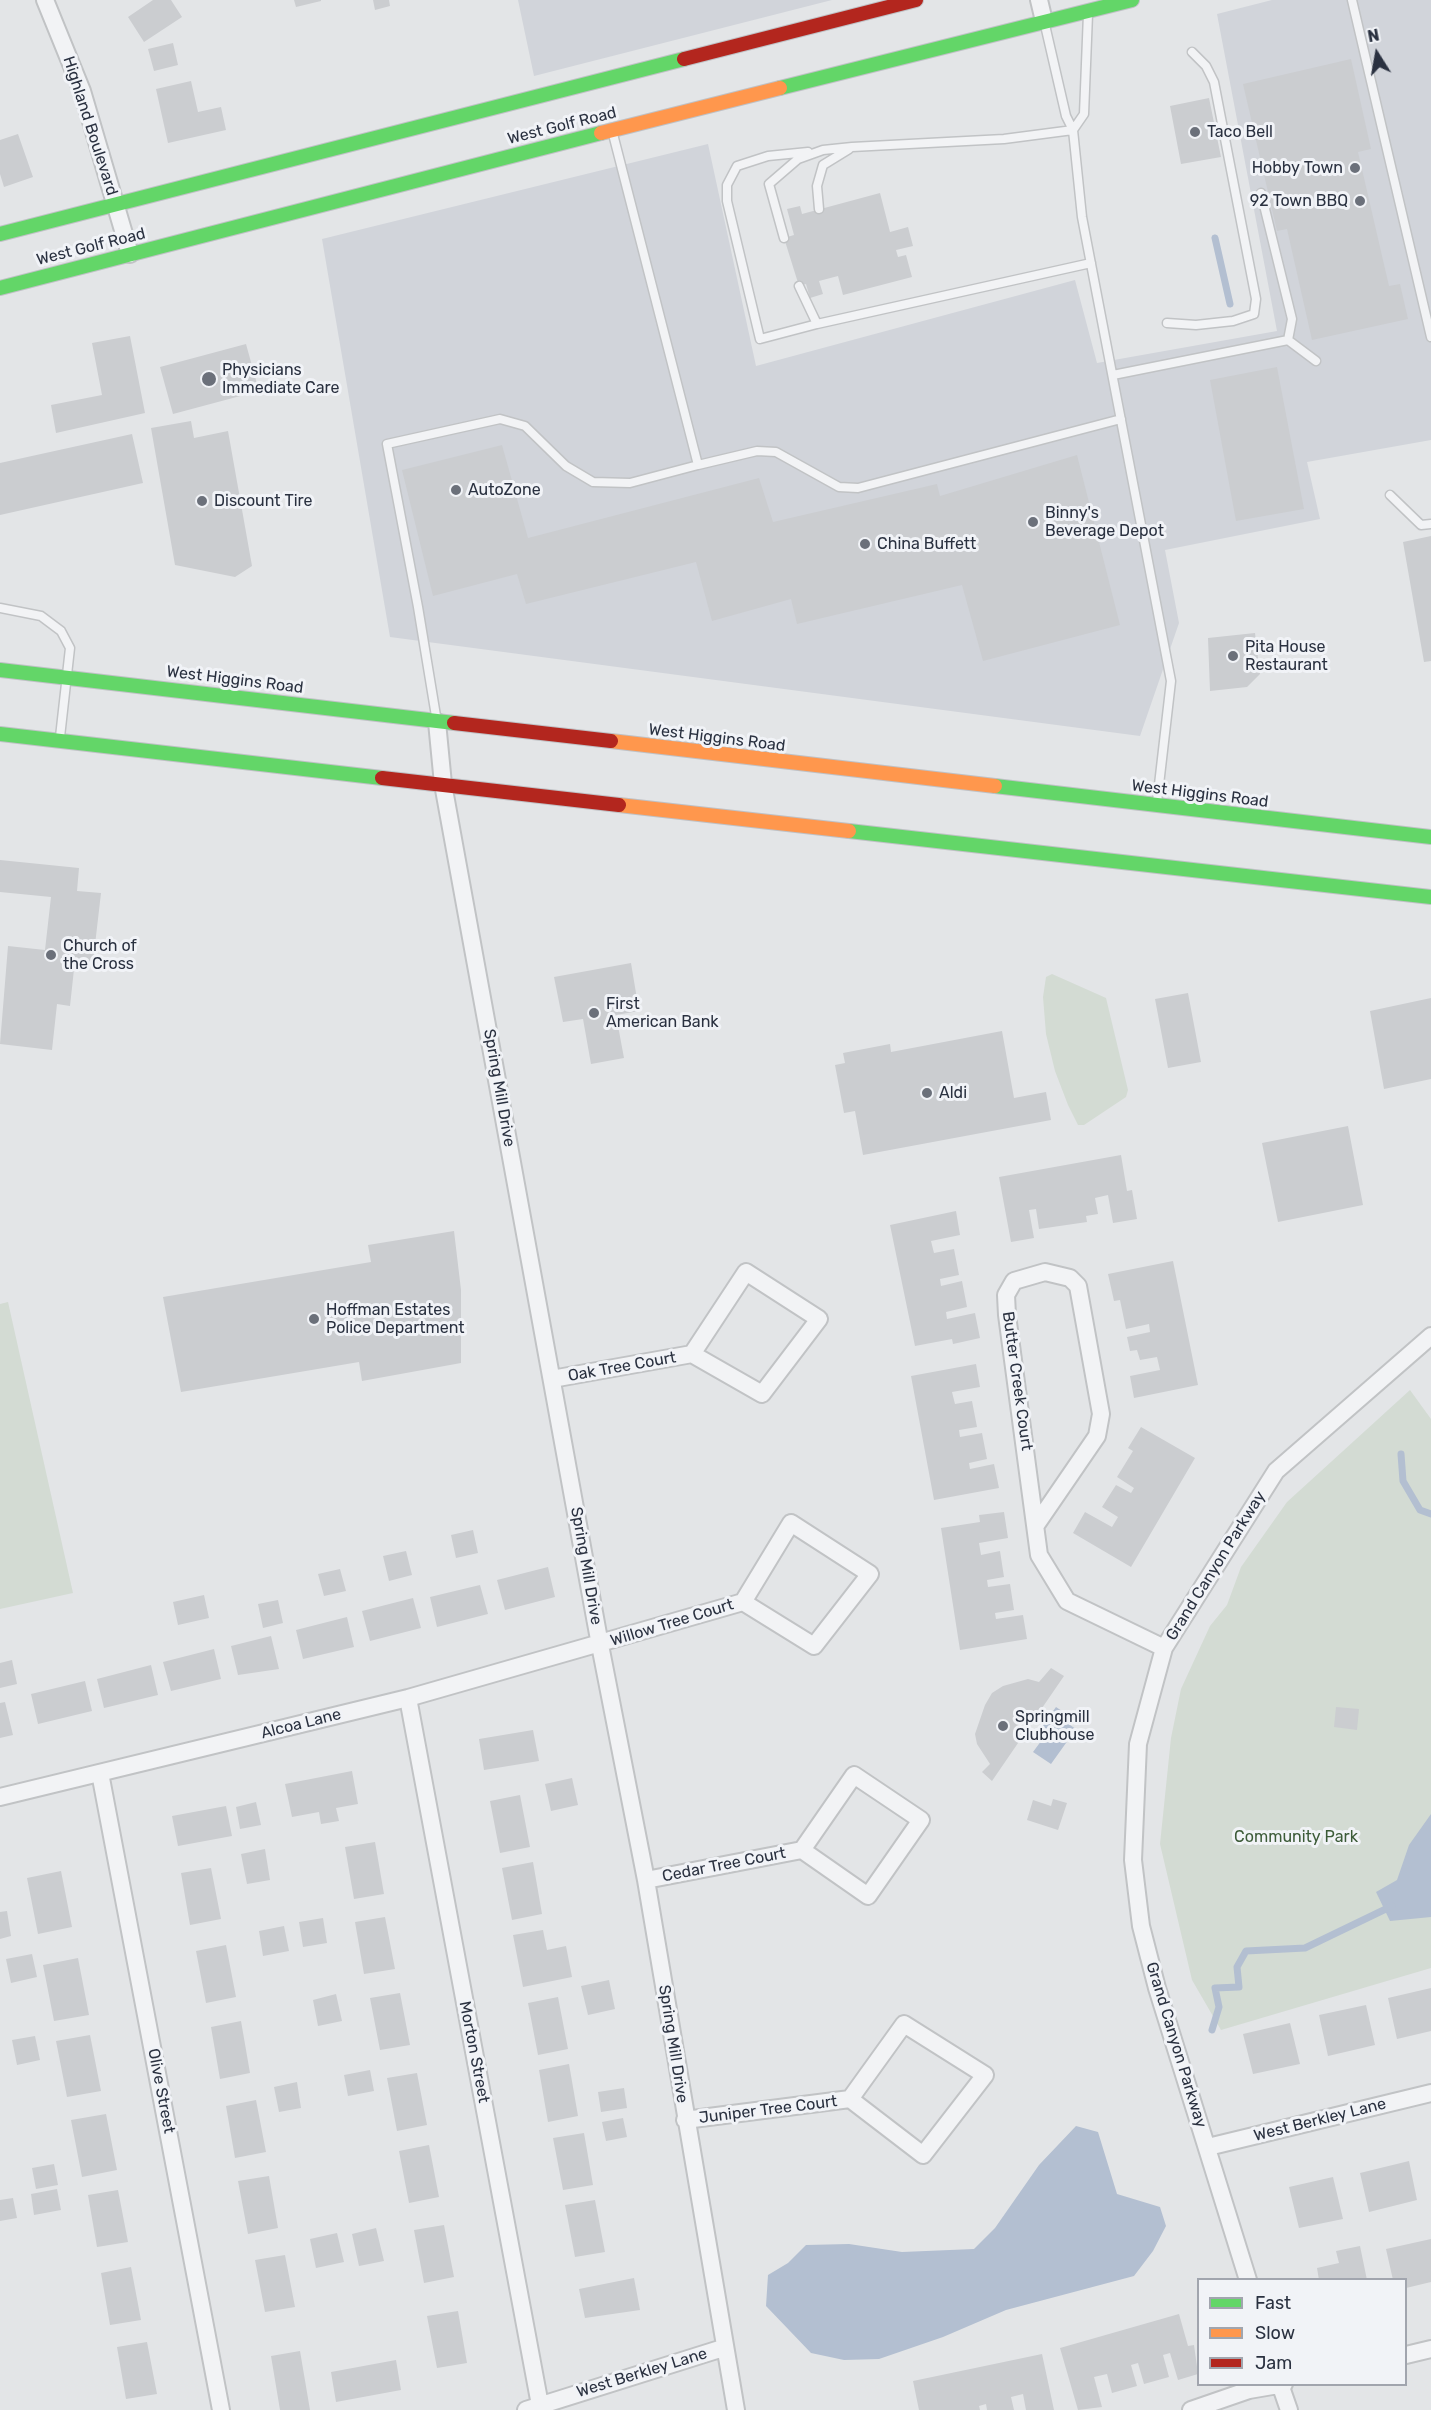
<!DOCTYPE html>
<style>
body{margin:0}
#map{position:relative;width:1431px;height:2410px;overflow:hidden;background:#e3e5e7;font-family:Rubik,sans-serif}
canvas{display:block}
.legend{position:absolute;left:1197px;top:2278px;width:210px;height:108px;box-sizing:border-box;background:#f1f3f7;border:2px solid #a1a5ae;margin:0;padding:8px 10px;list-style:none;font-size:18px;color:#2a3140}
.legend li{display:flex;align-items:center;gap:12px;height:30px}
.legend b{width:30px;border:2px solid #a1a5ae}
.north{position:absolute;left:1347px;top:24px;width:60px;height:60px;-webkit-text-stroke:4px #f1f3f7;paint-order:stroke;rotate:349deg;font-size:16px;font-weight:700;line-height:24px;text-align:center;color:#2a3140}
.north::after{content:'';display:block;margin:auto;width:21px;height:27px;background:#2a3140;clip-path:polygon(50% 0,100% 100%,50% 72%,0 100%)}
</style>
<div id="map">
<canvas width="1431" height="2410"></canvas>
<ul class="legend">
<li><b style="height:8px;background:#63d668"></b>Fast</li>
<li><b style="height:8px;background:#ff974d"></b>Slow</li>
<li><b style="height:8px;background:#b3261e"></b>Jam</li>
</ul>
<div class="north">N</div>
</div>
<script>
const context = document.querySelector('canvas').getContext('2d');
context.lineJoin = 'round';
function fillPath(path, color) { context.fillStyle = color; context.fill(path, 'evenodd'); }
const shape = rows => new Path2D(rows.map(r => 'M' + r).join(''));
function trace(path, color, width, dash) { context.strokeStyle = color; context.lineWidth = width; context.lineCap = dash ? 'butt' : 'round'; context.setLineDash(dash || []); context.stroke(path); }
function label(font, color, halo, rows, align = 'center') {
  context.font = font + ' Rubik,sans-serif'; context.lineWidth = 6; context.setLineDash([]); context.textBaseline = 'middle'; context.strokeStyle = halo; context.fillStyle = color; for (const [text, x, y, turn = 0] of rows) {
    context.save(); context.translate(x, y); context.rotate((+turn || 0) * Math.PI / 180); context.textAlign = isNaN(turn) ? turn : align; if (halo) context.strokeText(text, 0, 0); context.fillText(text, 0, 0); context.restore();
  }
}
const built = shape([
 [518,0,832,0,534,76],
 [1272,0,1431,0,1431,440,1307,462,1320,519,1165,550,1179,623,1140,736,390,637,322,239,708,144,756,366,1075,280,1097,363,1277,331,1217,14]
]);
const green = shape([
 [1052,974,1106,998,1128,1090,1126,1097,1084,1125,1078,1125,1068,1105,1055,1071,1046,1034,1043,997,1046,977],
 [8,1302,73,1593,0,1609,0,1304],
 [1410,1390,1431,1419,1431,1968,1221,2030,1192,1980,1160,1844,1171,1738,1181,1689,1210,1626,1227,1605,1241,1567,1287,1502]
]);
const water = shape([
 [1056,1707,1071,1717,1067,1723,1076,1729,1051,1764,1033,1752,1047,1733,1041,1728],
 [1431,1814,1431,1917,1390,1921,1376,1892,1397,1880,1409,1845],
 [1076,2126,1098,2132,1117,2194,1160,2207,1166,2226,1153,2251,1134,2276,1006,2310,943,2337,879,2359,844,2360,811,2353,766,2306,768,2275,788,2263,806,2245,849,2244,902,2252,974,2249,995,2228,1039,2165]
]);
const stream = shape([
 [1215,238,1230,304],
 [1401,1454,1403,1481,1420,1510,1431,1514],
 [1212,2030,1219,2007,1215,1988,1239,1987,1237,1967,1246,1951,1305,1948,1392,1906]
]);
const building = shape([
 [153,0,171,0,182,17,144,42,128,17],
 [294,0,321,0,321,1,296,7],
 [373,0,389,0,390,6,375,10],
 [173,43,178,65,154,71,148,49],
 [1351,59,1371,149,1358,152,1389,286,1400,284,1408,319,1312,340,1287,229,1277,231,1243,84],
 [191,81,198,112,221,107,226,130,168,143,156,89],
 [1209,98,1221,157,1181,164,1170,106],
 [18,134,33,177,4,187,0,174,0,140],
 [880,193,890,232,908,227,913,246,896,250,898,257,906,255,912,277,843,295,838,276,819,281,823,294,810,298,806,284,799,286,784,238,794,235,787,209,800,206,802,214],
 [130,336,145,413,56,433,51,405,102,395,92,343],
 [246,344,259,391,173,414,160,367],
 [1277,367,1304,509,1236,521,1210,380],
 [191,421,194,438,228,431,252,566,235,577,175,565,151,428],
 [132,434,143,483,0,515,0,463],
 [502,445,528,538,759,478,773,522,937,484,940,496,1077,455,1120,625,983,661,962,585,797,624,791,599,712,621,696,562,526,604,517,574,433,596,402,470],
 [1431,536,1431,661,1424,662,1403,542],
 [1255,633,1260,674,1247,687,1210,691,1208,638],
 [0,860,79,868,77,891,101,893,93,962,75,960,70,1006,57,1004,52,1050,0,1044,8,946,45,950,51,897,0,892],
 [631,963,639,1011,616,1015,624,1058,591,1064,583,1019,563,1022,554,977],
 [1188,993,1201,1062,1168,1068,1155,999],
 [1431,998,1431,1079,1384,1089,1370,1011],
 [1002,1031,1014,1098,1046,1092,1051,1120,863,1155,855,1111,844,1113,835,1065,845,1063,843,1053,890,1044,891,1052],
 [1348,1126,1363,1205,1278,1222,1262,1143],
 [1121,1155,1127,1191,1132,1190,1137,1219,1113,1223,1108,1195,1095,1198,1098,1214,1086,1216,1087,1222,1039,1229,1036,1209,1029,1210,1034,1238,1011,1242,999,1177],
 [956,1211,960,1235,931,1241,934,1253,954,1249,959,1275,940,1279,941,1286,962,1281,967,1307,946,1312,947,1319,975,1313,980,1338,953,1344,952,1339,915,1346,890,1225],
 [454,1231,461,1290,461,1363,362,1381,359,1362,181,1392,163,1297,371,1262,368,1245],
 [1173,1261,1198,1385,1134,1398,1130,1376,1160,1370,1157,1357,1140,1360,1137,1350,1130,1351,1127,1337,1150,1332,1149,1324,1126,1329,1120,1300,1114,1301,1108,1274],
 [976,1364,980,1387,952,1392,955,1404,972,1401,977,1427,959,1430,960,1437,982,1433,987,1459,969,1463,970,1469,994,1464,999,1488,934,1500,911,1376],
 [1141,1427,1195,1458,1131,1567,1073,1533,1085,1512,1112,1527,1118,1517,1102,1507,1116,1485,1131,1493,1134,1488,1117,1477,1133,1451,1128,1448],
 [1004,1512,1008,1538,979,1543,981,1555,1000,1551,1004,1577,987,1580,988,1587,1010,1584,1014,1610,995,1613,996,1619,1023,1615,1027,1639,960,1650,941,1528,980,1522,979,1515],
 [473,1530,478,1553,456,1558,451,1535],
 [406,1551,412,1575,389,1581,383,1556],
 [548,1567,555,1597,505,1610,497,1580],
 [340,1569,346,1591,324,1596,318,1574],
 [480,1585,488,1614,437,1627,430,1597],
 [204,1595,209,1618,178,1625,173,1602],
 [413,1598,421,1628,370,1641,362,1611],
 [278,1600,283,1623,263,1628,258,1604],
 [347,1617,354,1647,303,1659,296,1630],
 [271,1636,279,1669,238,1675,231,1646],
 [214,1649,221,1679,171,1691,163,1662],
 [12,1660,17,1684,0,1688,0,1663],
 [151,1665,158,1695,104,1708,97,1679],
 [1051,1668,1064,1676,992,1781,982,1772,990,1764,977,1744,975,1734,985,1705,992,1693,1003,1686,1028,1679,1039,1682],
 [85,1681,92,1711,38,1724,31,1694],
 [5,1702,13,1735,0,1738,0,1703],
 [1336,1707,1359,1709,1357,1730,1334,1727],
 [533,1730,539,1761,484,1770,479,1739],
 [352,1771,358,1804,336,1808,339,1821,321,1824,319,1812,292,1817,285,1784],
 [572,1778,578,1805,551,1811,545,1784],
 [520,1795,530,1847,500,1853,490,1801],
 [1053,1799,1067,1803,1058,1830,1027,1820,1033,1800,1051,1806],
 [256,1802,261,1825,240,1829,236,1807],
 [226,1806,232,1836,178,1846,172,1816],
 [375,1842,384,1894,354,1899,345,1847],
 [265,1849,270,1880,247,1884,241,1854],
 [533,1862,542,1914,512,1920,502,1868],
 [211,1868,221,1919,190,1925,181,1873],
 [61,1871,72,1927,38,1934,27,1878],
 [7,1911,11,1936,0,1939,0,1912],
 [385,1917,395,1969,364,1974,355,1922],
 [323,1918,327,1943,303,1947,299,1922],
 [284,1926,289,1951,263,1956,259,1931],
 [543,1930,547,1950,566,1946,572,1977,523,1987,513,1935],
 [226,1945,236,1997,206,2003,196,1951],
 [32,1954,37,1977,11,1983,6,1959],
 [78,1958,89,2015,54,2021,43,1965],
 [609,1980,615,2009,588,2015,581,1986],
 [1431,1988,1431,2031,1397,2039,1388,1998],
 [400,1993,410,2045,380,2050,370,1998],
 [336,1994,342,2021,318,2026,313,2000],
 [558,1997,568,2049,538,2055,528,2003],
 [1366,2005,1375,2045,1328,2056,1319,2015],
 [241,2021,250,2073,220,2079,211,2027],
 [1290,2023,1300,2064,1253,2074,1243,2034],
 [90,2035,101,2091,67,2097,56,2041],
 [35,2036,40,2060,17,2065,12,2040],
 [569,2064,578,2116,548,2122,539,2070],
 [370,2070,374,2091,348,2096,344,2075],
 [417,2073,427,2125,397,2131,387,2078],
 [297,2082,301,2108,279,2112,274,2087],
 [624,2088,627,2108,601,2112,598,2092],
 [256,2100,266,2152,235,2158,226,2106],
 [106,2114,117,2170,82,2177,71,2120],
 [623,2118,627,2137,606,2141,602,2122],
 [584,2133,593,2185,563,2190,553,2138],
 [429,2145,439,2197,409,2203,399,2151],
 [1409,2161,1417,2200,1369,2212,1360,2173],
 [54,2164,58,2185,36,2189,32,2168],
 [269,2176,278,2228,248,2234,238,2181],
 [1333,2177,1343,2219,1299,2228,1289,2187],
 [57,2189,61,2210,34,2215,31,2194],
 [118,2190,128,2242,97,2247,88,2195],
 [13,2198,17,2218,0,2221,0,2200],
 [595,2200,605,2252,575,2257,565,2205],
 [444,2225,454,2277,424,2283,414,2230],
 [376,2228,384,2261,359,2266,352,2234],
 [337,2233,344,2262,316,2268,310,2239],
 [1431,2239,1431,2282,1406,2288,1406,2280,1393,2280,1386,2249],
 [1360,2246,1367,2280,1319,2280,1317,2268,1339,2263,1336,2251],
 [285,2255,295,2307,265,2312,255,2260],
 [131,2267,141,2320,110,2325,101,2273],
 [634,2278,640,2310,585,2318,579,2289],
 [458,2311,467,2363,437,2368,427,2316],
 [1179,2314,1188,2346,1194,2345,1198,2374,1178,2380,1170,2353,1163,2355,1169,2377,1144,2384,1138,2363,1131,2365,1137,2386,1112,2393,1107,2374,1094,2377,1102,2407,1078,2410,1060,2348],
 [147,2342,157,2394,126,2399,117,2347],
 [300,2351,310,2410,280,2410,271,2356],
 [1042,2354,1054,2410,1026,2410,1023,2394,1011,2397,1014,2410,987,2410,986,2404,979,2406,980,2410,919,2410,913,2381],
 [396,2360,401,2390,336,2402,331,2372]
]);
const lane = shape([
 [1352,0,1431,337],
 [1045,25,1066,116,1073,130,1082,217,1171,681,1157,802],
 [1073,130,1084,114,1088,14],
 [613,134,698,465,757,451,776,452,839,487,858,488,1121,419],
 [808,152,768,156,737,166,727,185,727,201,760,339,817,324],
 [1261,193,1292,319,1288,340],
 [819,209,817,186,823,165,849,149],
 [784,238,769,184,798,159,823,150,852,147,1004,139,1073,130],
 [799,286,817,324,1091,263],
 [1167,323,1196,325,1233,321,1254,314,1256,299,1214,82,1206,66,1192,52],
 [1113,375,1288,340,1316,361],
 [1390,495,1421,525,1431,524],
 [0,608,41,616,61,631,70,648,60,737],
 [436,716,418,607,387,444,500,419,525,426,566,466,593,482,630,483,698,465]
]);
const street = shape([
 [45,0,82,91,130,254],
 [1039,0,1044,21],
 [437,722,443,784,600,1645,646,1880,736,2410],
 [552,1379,692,1354,762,1394,819,1319,746,1272,692,1354],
 [1036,1525,1097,1436,1101,1414,1078,1286,1070,1278,1045,1272,1014,1281,1006,1295,1007,1315,1039,1555,1067,1601,1164,1648],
 [408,1698,540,2405],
 [100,1773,221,2410],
 [0,1797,408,1698,743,1602,791,1523,870,1574,814,1646,743,1602],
 [646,1880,802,1850,854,1775,921,1820,868,1896,802,1850],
 [685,2120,850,2099,923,2155,985,2075,904,2024,850,2099],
 [1208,2147,1431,2093],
 [1248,2280,1157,1988,1141,1926,1133,1860,1138,1744,1164,1648,1276,1471,1431,1336],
 [1406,2355,1431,2349],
 [1280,2384,1289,2410],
 [526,2410,723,2348],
 [1191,2410,1249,2390,1284,2384]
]);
const fast = shape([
 [780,88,1132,0],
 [0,234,684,59],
 [0,288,601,133],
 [0,670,454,723],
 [0,734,382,778],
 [995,786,1431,837],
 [849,831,1431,897]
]);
const slow = shape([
 [601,133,780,88],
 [611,741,995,786],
 [619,805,849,831]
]);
const jam = shape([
 [684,59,916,0],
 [454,723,611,741],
 [382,778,619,805]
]);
const markers = [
 [1195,132,6,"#6b707a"],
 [1355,168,6,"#6b707a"],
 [1360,201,6,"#6b707a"],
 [209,379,8,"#6b707a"],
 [456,490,6,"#6b707a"],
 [202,501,6,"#6b707a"],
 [1033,522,6,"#6b707a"],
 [865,544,6,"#6b707a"],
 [1233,656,6,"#6b707a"],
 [51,955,6,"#6b707a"],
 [594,1013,6,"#6b707a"],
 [927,1093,6,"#6b707a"],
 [314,1319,6,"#6b707a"],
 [1003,1726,6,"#6b707a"]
];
const streetNames = [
 ["Highland Boulevard",90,126,72],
 ["West Golf Road",562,126,-14],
 ["West Golf Road",91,247,-14],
 ["West Higgins Road",235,680,7],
 ["West Higgins Road",717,738,7],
 ["West Higgins Road",1200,794,7],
 ["Spring Mill Drive",499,1088,80],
 ["Oak Tree Court",622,1367,-10],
 ["Butter Creek Court",1017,1381,82],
 ["Spring Mill Drive",586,1566,80],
 ["Grand Canyon Parkway",1216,1566,-58],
 ["Willow Tree Court",672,1623,-17],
 ["Alcoa Lane",301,1724,-14],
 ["Cedar Tree Court",724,1865,-11],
 ["Spring Mill Drive",673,2044,81],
 ["Grand Canyon Parkway",1176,2045,73],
 ["Morton Street",474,2052,79],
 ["Olive Street",161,2091,79],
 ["Juniper Tree Court",768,2110,-7],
 ["West Berkley Lane",1320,2120,-14],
 ["West Berkley Lane",642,2373,-17]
];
const poiNames = [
 ["Taco Bell",1207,132],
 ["Hobby Town",1343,168,"right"],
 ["92 Town BBQ",1348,201,"right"],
 ["Physicians",222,370],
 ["Immediate Care",222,388],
 ["AutoZone",468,490],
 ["Discount Tire",214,501],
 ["Binny's",1045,513],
 ["Beverage Depot",1045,531],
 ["China Buffett",877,544],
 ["Pita House",1245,647],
 ["Restaurant",1245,665],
 ["Church of",63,946],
 ["the Cross",63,964],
 ["First",606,1004],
 ["American Bank",606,1022],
 ["Aldi",939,1093],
 ["Hoffman Estates",326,1310],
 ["Police Department",326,1328],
 ["Springmill",1015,1717],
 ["Clubhouse",1015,1735]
];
const parkNames = [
 ["Community Park",1296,1837]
];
fillPath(built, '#d1d4da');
fillPath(green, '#d3dbd3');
fillPath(water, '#b3bfd1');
trace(stream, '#b3bfd1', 7);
fillPath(building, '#cbcdd0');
trace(lane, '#c1c3c5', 11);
trace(street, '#c1c3c5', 20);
trace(fast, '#bfc1c5', 16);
trace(slow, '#bfc1c5', 16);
trace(jam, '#bfc1c5', 16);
trace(lane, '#f2f3f5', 8);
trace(street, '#f2f3f5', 16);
trace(fast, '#63d668', 14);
trace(slow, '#ff974d', 14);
trace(jam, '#b3261e', 14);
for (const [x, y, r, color] of markers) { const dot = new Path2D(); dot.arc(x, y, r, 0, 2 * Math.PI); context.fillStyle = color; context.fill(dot); trace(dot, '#f1f3f7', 2); }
label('16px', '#2a3140', '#f1f3f7', streetNames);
label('16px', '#2a3140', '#f1f3f7', poiNames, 'left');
label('16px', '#3c5b38', '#f1f3f7', parkNames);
</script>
